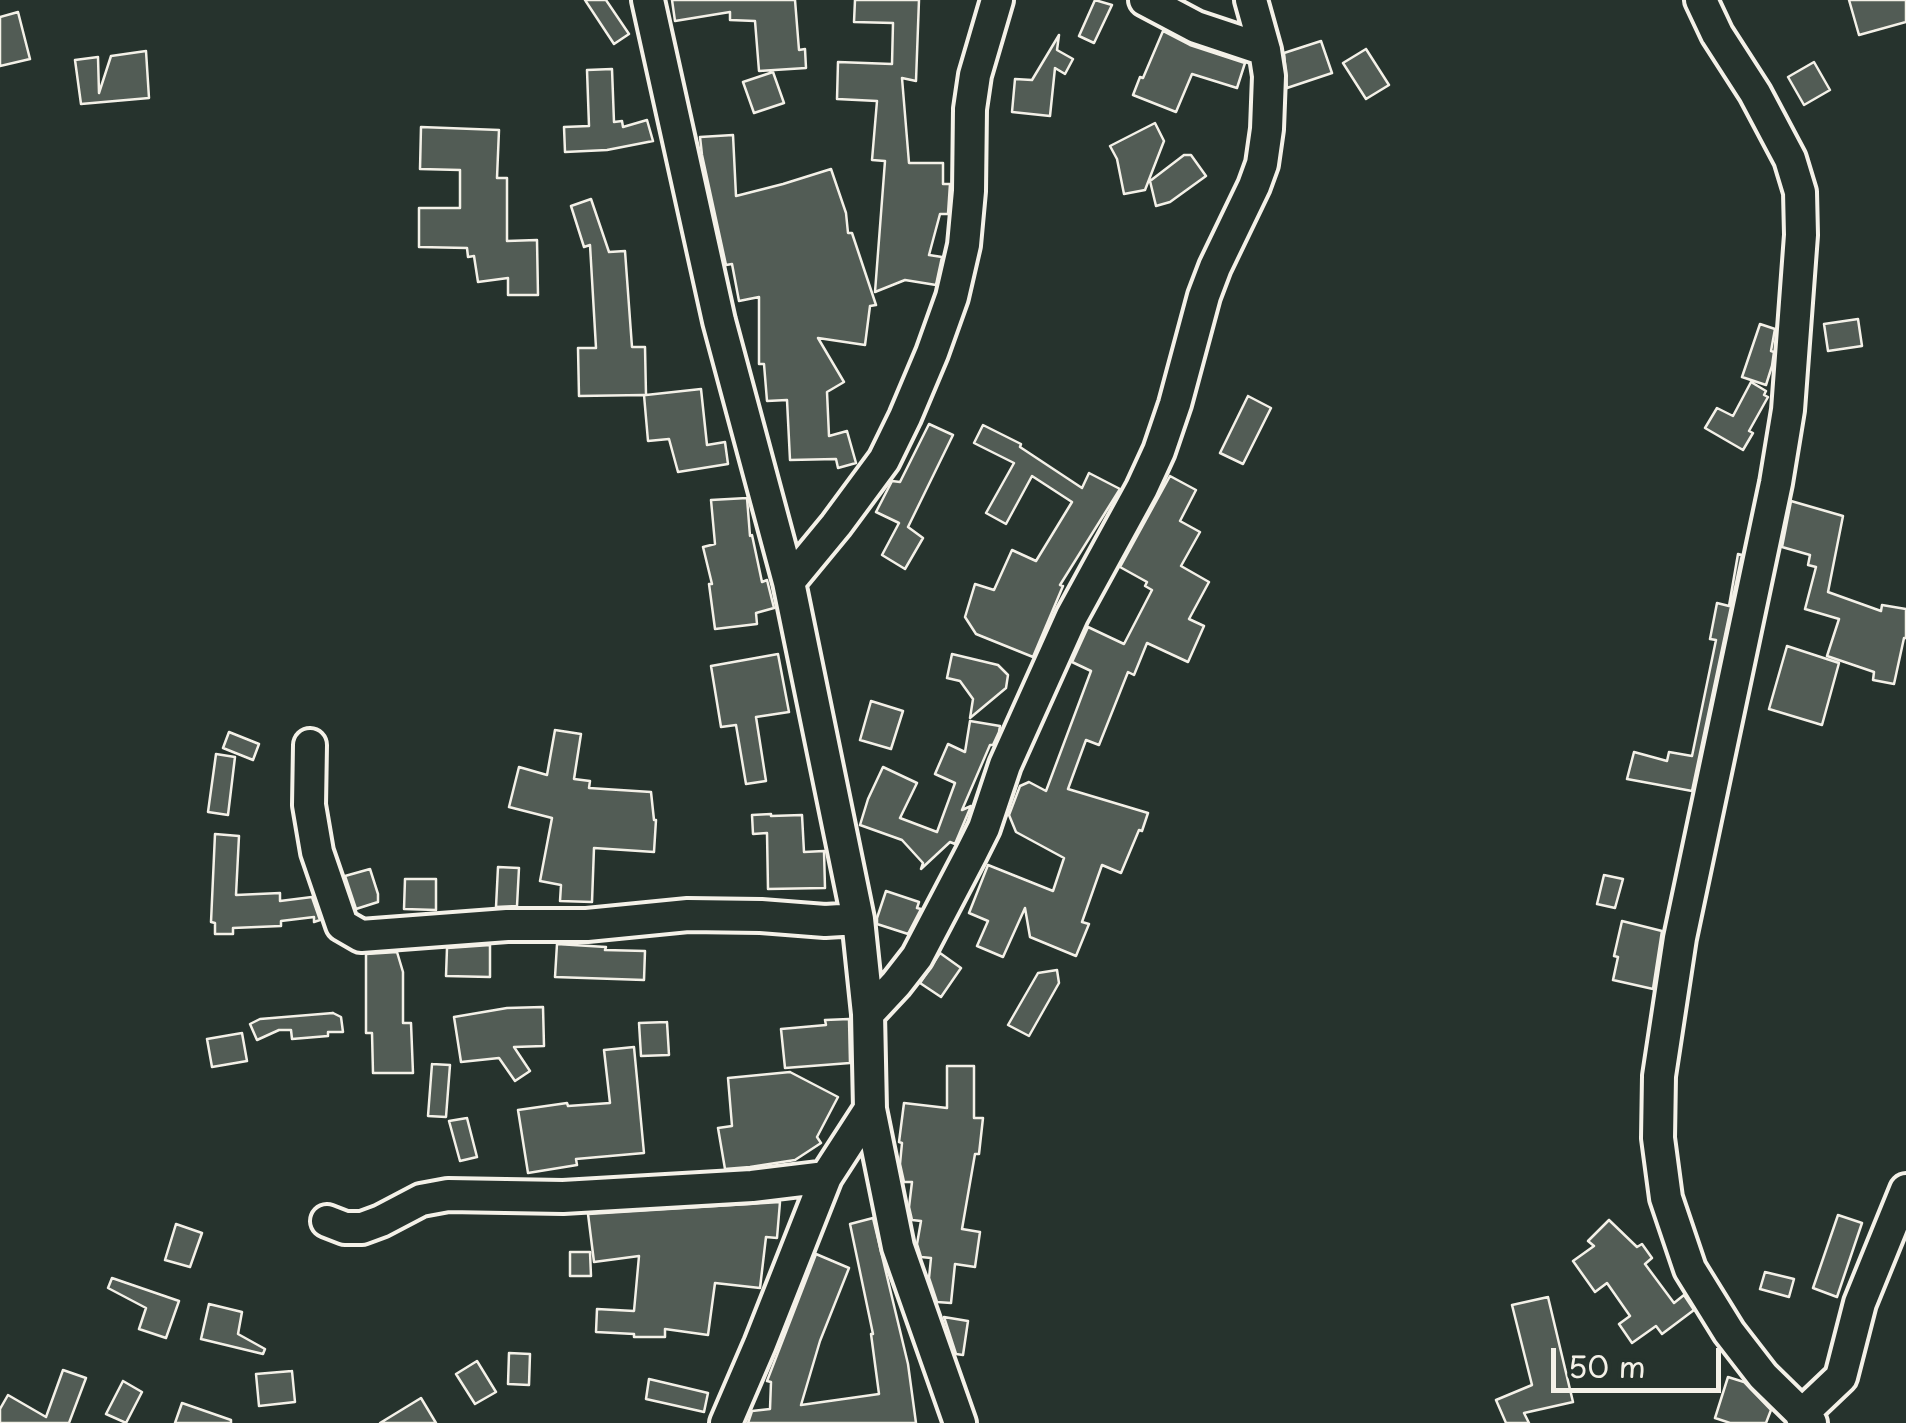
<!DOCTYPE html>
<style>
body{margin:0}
#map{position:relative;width:1906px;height:1423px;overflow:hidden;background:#26332d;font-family:"Playpen Sans",sans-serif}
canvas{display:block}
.scale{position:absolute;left:1551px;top:1348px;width:170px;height:45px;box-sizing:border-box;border:5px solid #f4f1e8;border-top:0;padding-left:12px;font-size:30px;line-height:35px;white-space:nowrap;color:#f4f1e8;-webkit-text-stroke:8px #26332d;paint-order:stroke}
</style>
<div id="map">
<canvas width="1906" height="1423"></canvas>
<div class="scale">50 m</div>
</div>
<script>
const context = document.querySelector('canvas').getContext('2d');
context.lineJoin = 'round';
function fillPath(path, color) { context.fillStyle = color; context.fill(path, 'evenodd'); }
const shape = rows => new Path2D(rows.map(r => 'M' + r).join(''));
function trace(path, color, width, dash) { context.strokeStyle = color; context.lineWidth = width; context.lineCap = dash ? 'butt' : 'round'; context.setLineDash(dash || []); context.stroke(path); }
const building = shape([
 [585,0,606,0,629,34,614,44,585,0],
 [672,0,795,0,799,50,805,49,806,68,759,71,755,21,730,20,730,12,675,21,672,0],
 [855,0,919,0,916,81,902,78,909,163,943,163,943,184,950,184,948,214,940,214,929,255,942,257,936,285,905,280,875,292,885,161,872,160,877,101,837,99,838,62,892,64,893,23,854,22,855,0],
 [1095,0,1112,5,1094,43,1079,36,1095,0],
 [1849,0,1906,0,1906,22,1859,35,1849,0],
 [18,12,30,59,0,66,0,17,18,12],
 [1163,31,1190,45,1245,63,1237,88,1192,74,1176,112,1133,95,1140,77,1143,78,1163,31],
 [1059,35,1057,50,1073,59,1065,74,1055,68,1050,116,1012,112,1015,79,1032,80,1059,35],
 [1321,41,1332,73,1287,88,1284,53,1321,41],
 [1366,49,1389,85,1366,99,1343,63,1366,49],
 [146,51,149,98,81,104,75,60,98,57,99,93,111,56,146,51],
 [1814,62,1830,90,1804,105,1788,77,1814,62],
 [612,69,614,122,622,121,623,127,647,120,653,141,607,150,565,152,564,127,589,126,587,70,612,69],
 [773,72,784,103,754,113,743,82,773,72],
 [1155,123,1164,141,1145,190,1124,194,1117,159,1110,146,1155,123],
 [421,127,499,130,497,178,507,178,507,241,537,240,538,295,508,295,508,278,478,282,474,256,468,257,467,248,419,247,419,208,460,208,460,170,420,169,421,127],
 [733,135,736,196,783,184,831,169,846,213,848,233,852,233,876,305,870,306,865,345,818,338,844,382,827,392,829,436,847,431,856,463,838,468,836,459,790,460,787,400,767,401,764,364,759,364,759,297,739,301,732,264,726,265,702,155,700,137,733,135],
 [1184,155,1191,155,1206,176,1170,202,1156,206,1150,181,1184,155],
 [591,199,609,252,625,251,632,347,645,347,646,395,701,389,707,445,725,442,728,464,678,472,669,439,648,441,644,395,579,396,578,348,596,348,590,245,584,247,571,206,591,199],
 [1858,319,1862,346,1828,351,1824,324,1858,319],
 [1760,324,1775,329,1771,351,1774,352,1772,366,1766,385,1742,377,1760,324],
 [1751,382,1766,391,1764,395,1768,397,1749,431,1753,433,1743,450,1705,428,1717,408,1733,416,1751,382],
 [1248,396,1271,408,1243,464,1220,453,1248,396],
 [929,424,953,435,908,527,923,538,905,569,882,555,899,523,876,512,892,481,900,482,929,424],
 [983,425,1021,444,1020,447,1082,488,1089,473,1120,489,1060,585,1063,586,1033,657,976,634,965,617,975,584,994,590,1012,550,1036,561,1072,502,1032,476,1006,524,986,513,1014,463,974,443,983,425],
 [1170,476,1196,490,1180,521,1200,532,1181,566,1209,582,1189,619,1204,626,1188,662,1147,643,1134,675,1128,672,1099,745,1086,740,1068,789,1148,813,1142,831,1139,830,1121,873,1102,865,1082,922,1089,924,1076,956,1030,937,1025,908,1003,957,977,946,988,921,969,913,988,865,1053,891,1064,858,1016,832,1009,815,1020,786,1029,782,1046,791,1091,671,1072,662,1088,627,1124,644,1152,590,1145,586,1147,582,1120,567,1170,476],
 [747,498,750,536,752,535,762,582,767,580,774,608,756,613,757,624,715,629,709,584,712,584,703,547,715,544,711,500,747,498],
 [1791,501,1843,516,1828,592,1881,611,1882,605,1906,609,1906,638,1904,638,1894,684,1873,680,1874,672,1827,656,1839,619,1805,609,1816,567,1808,565,1810,555,1782,547,1791,501],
 [1738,554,1742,555,1692,791,1627,779,1634,752,1667,761,1669,752,1692,756,1716,640,1710,639,1717,603,1729,606,1738,554],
 [1787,646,1839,663,1822,725,1769,709,1787,646],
 [778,654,789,712,756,717,766,781,746,784,736,725,721,727,711,666,778,654],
 [952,654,998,665,1008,675,1006,688,970,718,973,699,960,681,947,678,952,654],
 [871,701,903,711,891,749,860,740,871,701],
 [970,721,1000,726,999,732,993,745,990,745,962,810,971,806,955,844,950,842,921,869,923,863,902,840,860,825,868,799,883,767,917,783,900,818,937,832,955,783,935,774,948,744,965,752,970,721],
 [555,730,581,734,574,779,590,781,589,788,651,792,654,820,656,820,654,852,594,848,592,902,560,901,561,885,540,881,552,818,509,807,519,767,547,775,555,730],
 [229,732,259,744,253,760,223,748,229,732],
 [216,754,235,757,228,815,208,812,216,754],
 [771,814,771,816,802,815,804,852,824,851,825,888,768,889,767,833,753,834,752,815,771,814],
 [215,834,239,836,236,895,280,893,280,901,312,897,320,920,314,922,314,917,281,921,281,926,233,928,233,934,215,934,215,923,211,922,215,834],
 [498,867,519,868,517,906,496,907,498,867],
 [370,869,378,894,378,902,356,909,345,876,370,869],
 [1604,875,1623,879,1615,908,1597,904,1604,875],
 [405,879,436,879,436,910,404,909,405,879],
 [886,891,919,902,917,908,921,909,908,934,877,924,877,918,886,891],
 [1622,921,1662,931,1653,989,1613,980,1618,957,1614,956,1622,921],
 [557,944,606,947,605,950,645,951,644,980,555,977,557,944],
 [490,945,490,977,446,976,447,948,490,945],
 [397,952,403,972,403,1023,411,1023,413,1073,373,1073,372,1033,366,1033,366,954,397,952],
 [940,953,961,968,941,997,920,983,940,953],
 [1057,970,1059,983,1029,1036,1008,1025,1038,973,1057,970],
 [543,1007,544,1046,514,1047,530,1071,515,1081,499,1058,461,1062,454,1017,507,1008,543,1007],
 [333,1013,341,1017,343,1032,328,1032,328,1036,292,1039,291,1030,279,1030,257,1040,250,1024,260,1019,333,1013],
 [849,1019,850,1063,785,1068,781,1029,826,1025,825,1020,849,1019],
 [667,1022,669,1055,641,1056,639,1023,667,1022],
 [242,1033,247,1061,212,1067,207,1039,242,1033],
 [634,1047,644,1153,576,1159,577,1165,528,1173,518,1110,567,1103,568,1106,610,1103,604,1050,634,1047],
 [432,1064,450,1065,446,1117,428,1116,432,1064],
 [947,1066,974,1066,974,1118,983,1118,979,1154,975,1154,962,1229,980,1232,975,1267,955,1264,951,1303,937,1302,929,1278,931,1258,921,1257,917,1244,921,1221,912,1220,909,1207,912,1182,904,1182,900,1164,902,1143,899,1142,904,1103,947,1108,947,1066],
 [790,1072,838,1097,817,1137,821,1143,795,1160,750,1167,725,1169,718,1128,732,1126,728,1078,790,1072],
 [467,1118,477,1157,460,1161,449,1121,467,1118],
 [780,1202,777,1238,766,1237,760,1288,715,1283,708,1335,665,1329,665,1337,634,1337,634,1334,596,1332,597,1309,634,1311,639,1256,594,1262,588,1214,780,1202],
 [1838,1215,1862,1223,1837,1297,1813,1288,1838,1215],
 [873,1218,908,1364,916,1423,748,1423,752,1411,770,1409,771,1382,767,1381,816,1254,849,1268,820,1341,801,1405,879,1394,871,1334,873,1334,850,1224,873,1218],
 [1609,1220,1637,1247,1642,1244,1652,1258,1645,1264,1674,1303,1684,1295,1694,1310,1662,1334,1656,1326,1632,1343,1619,1324,1630,1316,1607,1283,1595,1292,1573,1261,1594,1246,1588,1241,1609,1220],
 [176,1224,202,1233,190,1267,165,1260,176,1224],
 [570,1252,590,1252,591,1276,570,1276,570,1252],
 [1765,1272,1794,1279,1789,1297,1760,1289,1765,1272],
 [112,1278,179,1301,166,1338,139,1329,146,1308,108,1288,112,1278],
 [1548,1297,1573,1402,1524,1413,1529,1423,1506,1423,1496,1400,1532,1385,1512,1305,1548,1297],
 [209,1304,242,1312,238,1334,265,1349,263,1354,201,1339,209,1304],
 [944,1317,968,1321,963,1355,956,1354,944,1317],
 [509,1353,530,1354,529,1385,508,1384,509,1353],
 [477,1361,496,1392,475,1404,456,1374,477,1361],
 [63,1370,86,1378,69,1423,0,1423,0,1409,8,1395,46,1417,63,1370],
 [292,1371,295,1402,259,1406,256,1374,292,1371],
 [1728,1377,1744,1382,1771,1410,1766,1423,1730,1423,1715,1418,1728,1377],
 [649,1379,708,1393,704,1412,646,1399,649,1379],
 [123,1381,142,1392,126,1423,106,1414,123,1381],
 [421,1398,436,1423,380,1423,421,1398],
 [182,1403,231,1420,231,1423,175,1423,182,1403]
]);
const minor = shape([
 [648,0,719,321,789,582,858,919,868,1014,870,1109,898,1247,960,1423],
 [1145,0,1196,27,1265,50],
 [1701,0,1717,34,1755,93,1790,159,1800,192,1801,235,1788,410,1776,483,1680,938,1659,1076,1658,1138,1666,1198,1690,1269,1729,1332,1763,1376,1811,1423],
 [789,582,836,525,884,460,905,417,932,353,952,297,964,245,969,191,970,109,975,75,997,0],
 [310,745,309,805,317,852,342,925,361,936,507,925,587,925,688,915,761,916,825,921,858,919],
 [868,1014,896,984,917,957,971,854,984,828,1005,765,1072,616,1142,488,1159,451,1175,404,1204,296,1215,267,1254,186,1262,164,1267,129,1269,76,1265,50,1251,0],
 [327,1221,345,1228,362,1228,381,1221,421,1200,448,1195,563,1197,752,1186,826,1177],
 [1801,1415,1841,1377,1860,1303,1906,1190],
 [726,1423,760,1344,826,1177,870,1109]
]);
fillPath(building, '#525c55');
trace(building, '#f4f1e8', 2.5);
trace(minor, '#f4f1e8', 38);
trace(minor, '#26332d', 30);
</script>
